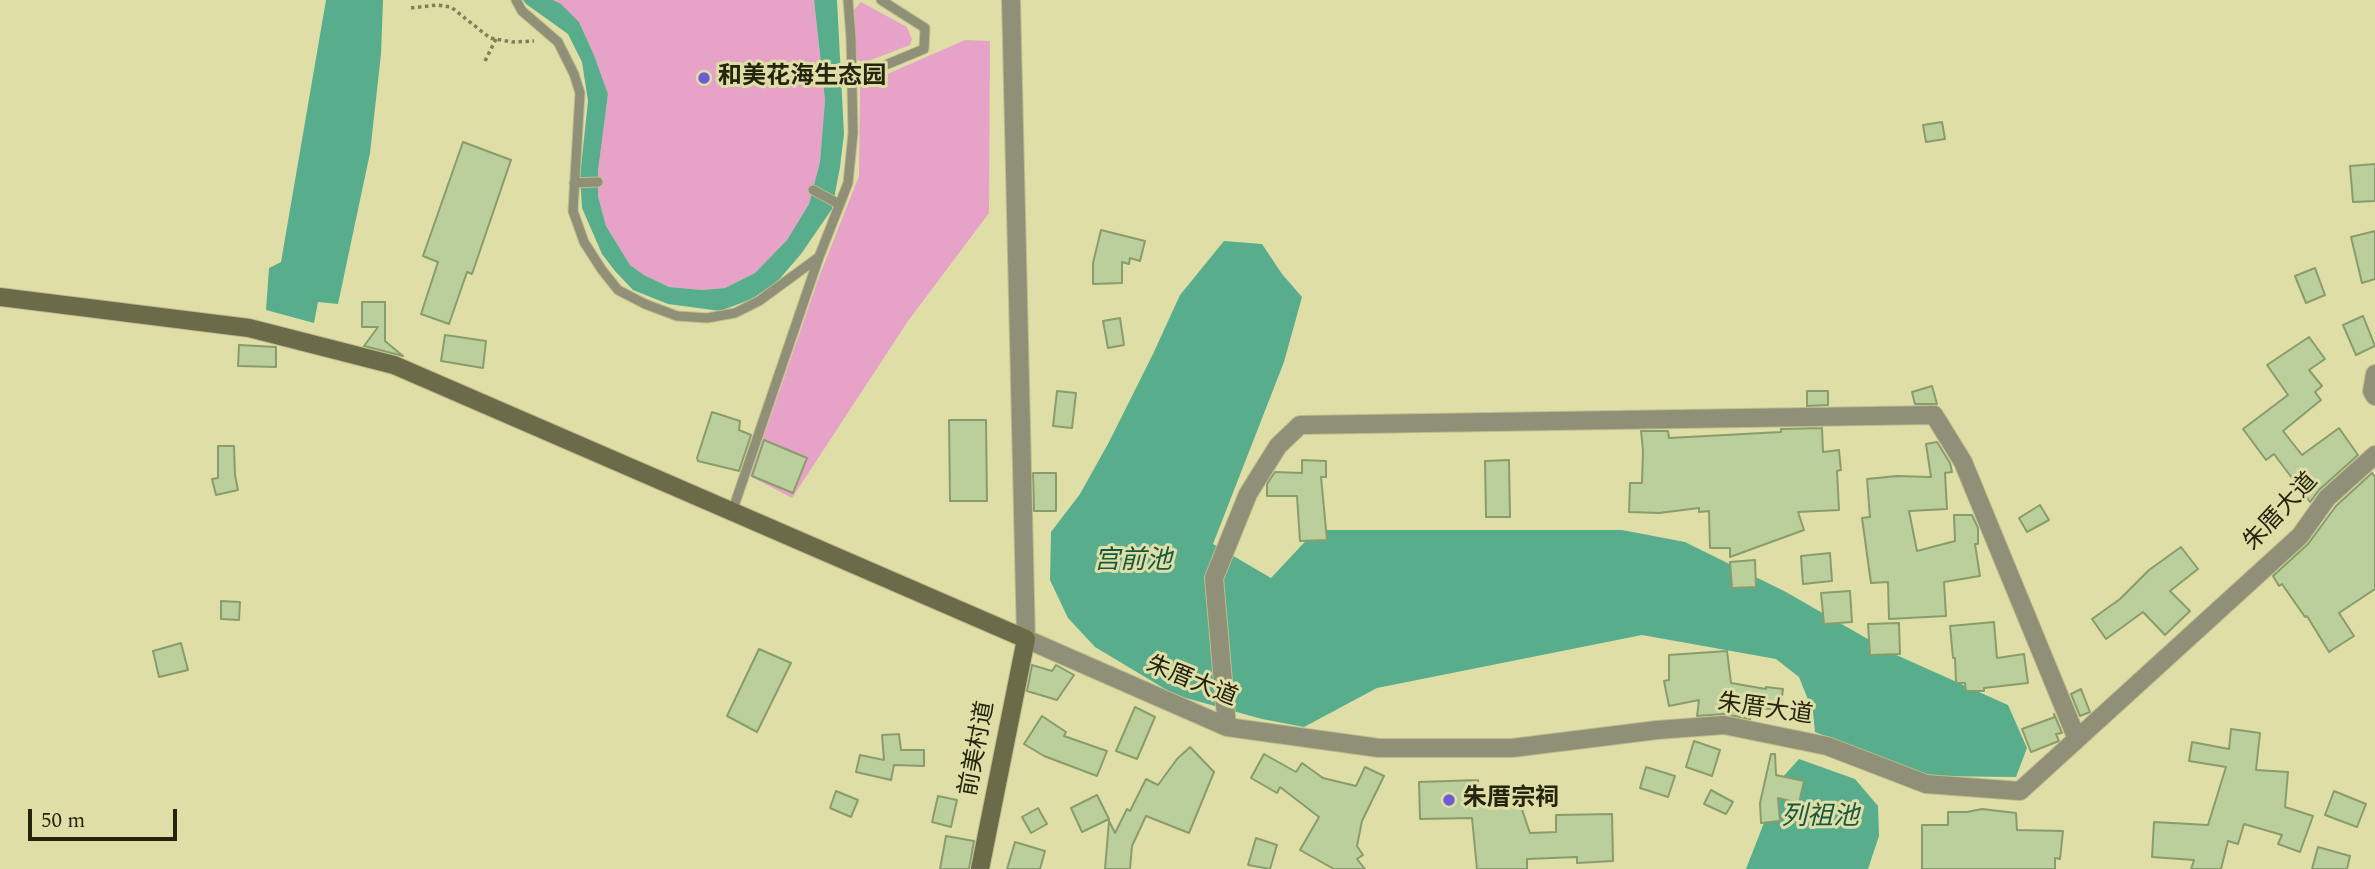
<!DOCTYPE html>
<meta charset="utf-8">
<style>
body{margin:0}
#map{position:relative;width:2375px;height:869px;overflow:hidden;background:#e0dea7;font-family:Spectral,serif}
canvas{display:block}
.scale{position:absolute;left:28px;top:809px;width:149px;height:32px;box-sizing:border-box;border:4px solid #25240f;border-top:0;padding-left:9px;font-size:21px;line-height:24px;white-space:nowrap;color:#25240f;-webkit-text-stroke:5px #e0dea7;paint-order:stroke}
</style>
<div id="map">
<canvas width="2375" height="869"></canvas>
<div class="scale">50 m</div>
</div>
<script>
const context = document.querySelector('canvas').getContext('2d');
context.lineJoin = 'round';
function fillPath(path, color) { context.fillStyle = color; context.fill(path, 'evenodd'); }
const shape = rows => new Path2D(rows.map(r => 'M' + r).join(''));
function trace(path, color, width, dash) { context.strokeStyle = color; context.lineWidth = width; context.lineCap = dash ? 'butt' : 'round'; context.setLineDash(dash || []); context.stroke(path); }
function label(font, color, halo, rows, align = 'center') {
  context.font = font + ' Spectral,"Noto Sans SC",serif'; context.lineWidth = 6; context.setLineDash([]); context.textBaseline = 'middle'; context.strokeStyle = halo; context.fillStyle = color; for (const [text, x, y, turn = 0] of rows) {
    context.save(); context.translate(x, y); context.rotate((+turn || 0) * Math.PI / 180); context.textAlign = isNaN(turn) ? turn : align; if (halo) context.strokeText(text, 0, 0); context.fillText(text, 0, 0); context.restore();
  }
}
const green = shape([
 [553,0,814,0,825,100,820,162,809,204,787,240,755,273,725,288,702,290,669,287,644,275,630,265,606,226,598,196,598,171,608,94,594,55,579,22],
 [861,2,907,27,912,39,910,45,866,62,855,60,854,10],
 [965,40,990,41,989,213,908,321,792,498,750,476,819,277,859,176,860,86]
]);
const water = shape([
 [326,0,383,0,381,54,370,153,338,304,318,302,314,323,266,310,269,268,281,262],
 [523,0,553,0,561,4,579,22,594,55,608,94,598,171,598,196,606,226,630,265,644,275,669,287,702,290,725,288,755,273,787,240,809,204,820,162,825,100,814,0,837,0,844,134,840,167,832,209,801,254,777,282,752,299,720,311,668,304,633,290,615,271,602,254,582,208,580,176,588,101,582,62,568,34,526,4],
 [1224,241,1262,244,1282,274,1302,297,1284,362,1213,544,1271,578,1316,530,1622,530,1685,542,1786,592,1892,653,2008,705,2027,748,2016,777,1929,776,1815,732,1813,712,1799,677,1776,659,1642,635,1377,688,1304,727,1262,719,1175,695,1095,647,1068,618,1050,580,1051,532,1080,494,1109,442,1153,354,1180,295],
 [1799,759,1855,779,1878,806,1879,836,1868,869,1746,869,1781,779]
]);
const building = shape([
 [1942,122,1945,139,1926,142,1923,125,1942,122],
 [463,142,511,160,472,274,467,272,449,324,421,314,438,262,423,256,463,142],
 [2375,164,2375,201,2353,202,2350,166,2375,164],
 [1101,230,1145,241,1140,261,1130,258,1129,264,1122,262,1122,283,1093,284,1093,263,1101,230],
 [2375,231,2375,279,2362,283,2351,237,2375,231],
 [2315,268,2325,295,2306,303,2295,276,2315,268],
 [362,302,385,302,385,341,403,356,364,346,378,327,362,327,362,302],
 [2363,316,2375,346,2356,355,2343,325,2363,316],
 [1120,318,1124,345,1108,348,1103,321,1120,318],
 [445,335,486,341,483,368,441,361,445,335],
 [2309,337,2325,359,2309,370,2322,386,2315,392,2321,400,2283,431,2302,455,2339,428,2358,455,2319,490,2310,502,2274,454,2266,460,2243,429,2288,395,2267,365,2309,337],
 [239,345,276,347,276,367,238,366,239,345],
 [1932,386,1937,404,1915,404,1912,392,1932,386],
 [1057,391,1076,393,1072,428,1053,426,1057,391],
 [1807,391,1828,391,1828,405,1807,406,1807,391],
 [712,412,740,421,739,430,751,435,739,471,698,461,697,458,712,412],
 [949,420,986,420,987,501,950,501,949,420],
 [1822,428,1823,452,1839,450,1841,470,1837,471,1839,510,1798,512,1804,530,1730,557,1730,548,1710,548,1709,511,1699,512,1699,508,1659,513,1629,512,1630,483,1642,483,1643,450,1641,431,1668,431,1669,438,1781,432,1781,429,1822,428],
 [764,440,807,458,793,493,752,476,764,440],
 [1937,442,1950,463,1952,472,1945,473,1947,509,1909,511,1917,551,1955,541,1954,515,1972,515,1978,528,1978,544,1975,544,1980,576,1944,582,1946,616,1889,619,1888,582,1871,583,1862,518,1870,517,1867,479,1897,476,1931,477,1926,444,1937,442],
 [218,446,234,446,235,475,238,490,216,495,212,479,218,478,218,446],
 [1302,460,1326,461,1326,477,1321,477,1327,540,1300,541,1297,496,1267,496,1267,484,1275,472,1302,473,1302,460],
 [1509,460,1510,517,1486,517,1485,461,1509,460],
 [1033,473,1056,473,1056,511,1034,511,1033,473],
 [2372,473,2375,477,2375,589,2339,613,2354,636,2329,652,2307,616,2305,617,2282,584,2279,586,2273,576,2308,544,2336,506,2372,473],
 [2040,505,2049,520,2027,532,2019,518,2040,505],
 [2181,547,2198,569,2170,591,2190,611,2165,635,2143,612,2106,639,2092,619,2120,599,2149,570,2181,547],
 [1830,553,1832,581,1803,584,1801,556,1830,553],
 [1755,560,1756,587,1732,588,1730,562,1755,560],
 [1850,591,1852,622,1824,624,1821,593,1850,591],
 [221,601,240,602,239,620,221,619,221,601],
 [1994,622,1997,658,2024,654,2028,683,1984,688,1984,691,1966,691,1965,683,1956,683,1955,658,1953,658,1950,626,1994,622],
 [1899,623,1900,654,1870,655,1868,624,1899,623],
 [181,643,188,670,159,677,153,651,181,643],
 [759,649,791,663,757,732,727,716,759,649],
 [1727,651,1731,683,1766,689,1766,687,1783,689,1780,710,1752,707,1750,719,1724,714,1697,716,1699,700,1669,706,1664,681,1669,680,1669,655,1727,651],
 [1032,665,1052,671,1056,665,1074,675,1057,700,1027,691,1032,665],
 [2081,689,2090,712,2080,716,2071,694,2081,689],
 [1135,707,1155,717,1137,759,1116,751,1135,707],
 [2054,714,2062,733,2056,734,2059,741,2031,752,2022,729,2055,717,2054,714],
 [1042,716,1066,732,1064,736,1107,751,1097,776,1044,756,1024,744,1042,716],
 [2231,729,2260,733,2256,770,2288,772,2285,807,2313,816,2300,852,2278,844,2282,835,2244,824,2238,844,2228,841,2221,869,2191,869,2194,860,2152,857,2154,822,2208,825,2226,767,2189,761,2192,742,2229,749,2231,729],
 [899,734,901,750,924,750,924,766,894,765,891,780,856,772,860,755,884,760,882,735,899,734],
 [1694,741,1720,750,1712,776,1686,767,1694,741],
 [1190,747,1214,772,1189,833,1146,816,1132,846,1130,869,1105,869,1109,821,1115,833,1127,809,1130,811,1146,779,1158,785,1177,759,1190,747],
 [1264,754,1296,772,1302,763,1323,778,1356,786,1365,767,1384,776,1362,821,1357,846,1363,855,1357,859,1365,869,1334,869,1300,850,1319,817,1280,787,1277,793,1251,778,1264,754],
 [1771,754,1775,754,1776,775,1804,781,1799,803,1778,798,1780,821,1761,823,1760,803,1771,754],
 [1646,767,1675,776,1668,797,1640,788,1646,767],
 [1478,780,1479,805,1516,792,1530,833,1556,832,1556,815,1612,814,1613,861,1577,863,1577,857,1527,859,1527,869,1477,869,1472,818,1420,819,1419,782,1478,780],
 [1711,790,1733,802,1726,814,1704,804,1711,790],
 [836,791,858,800,851,817,830,808,836,791],
 [2334,791,2366,804,2357,827,2325,815,2334,791],
 [1097,795,1109,819,1082,832,1071,808,1097,795],
 [938,796,957,800,951,827,932,822,938,796],
 [1038,808,1047,824,1031,833,1022,817,1038,808],
 [1982,809,2016,813,2017,830,2063,831,2060,859,2055,858,2055,869,1922,869,1922,825,1948,825,1948,812,1967,812,1982,809],
 [946,836,974,841,969,869,940,869,946,836],
 [1256,838,1277,845,1270,869,1248,865,1256,838],
 [1015,842,1045,851,1040,869,1007,869,1015,842],
 [2318,847,2350,856,2347,869,2312,869,2318,847]
]);
const path = shape([
 [411,8,437,5,451,7,490,38,512,42,534,41],
 [485,61,496,39]
]);
const lane = shape([
 [516,0,522,11,558,42,574,74,580,93,573,211,584,242,602,270,618,290,645,304,677,316,707,318,735,313,759,301,819,257],
 [852,79,924,49,925,28,881,0],
 [574,183,598,182],
 [813,190,839,204],
 [732,512,819,257,848,183,853,133,851,38,848,0]
]);
const street = shape([
 [1011,0,1026,639,1227,727,1379,748,1512,748,1657,730,1724,725,1827,746,1926,784,2020,791,2300,536,2327,498,2375,455],
 [2375,374,2372,391,2375,396],
 [1227,727,1214,578,1248,494,1278,446,1300,425,1934,415,1963,462,2077,739]
]);
const secondary = shape([
 [0,297,249,328,394,365,1026,639,980,869]
]);
const markers = [
 [704,78,7,"#6e5bd5"],
 [1449,800,7,"#6e5bd5"]
];
const poiNames = [
 ["和美花海生态园",718,78],
 ["朱厝宗祠",1463,800]
];
const streetNames = [
 ["朱厝大道",2282,513,-47],
 ["朱厝大道",1191,683,22],
 ["朱厝大道",1765,711,8],
 ["前美村道",979,749,-79]
];
const waterNames = [
 ["宫前池",1133,563],
 ["列祖池",1820,819]
];
fillPath(green, '#e6a3c7');
fillPath(water, '#58ae8c');
fillPath(building, '#bacf9c');
trace(building, '#899c6b', 2);
trace(lane, '#bebd8c', 11);
trace(street, '#bebd8c', 20);
trace(secondary, '#bebd8c', 20);
trace(path, '#817f5a', 3.5, [3.5, 3.5]);
trace(lane, '#908f78', 9);
trace(street, '#908f78', 18);
trace(secondary, '#6c6b49', 18);
for (const [x, y, r, color] of markers) { const dot = new Path2D(); dot.arc(x, y, r, 0, 2 * Math.PI); context.fillStyle = color; context.fill(dot); trace(dot, '#e0dea7', 2.5); }
label('bold 24px', '#25240f', '#e0dea7', poiNames, 'left');
label('24px', '#25240f', '#e0dea7', streetNames);
label('italic 26px', '#155942', '#e0dea7', waterNames);
</script>
